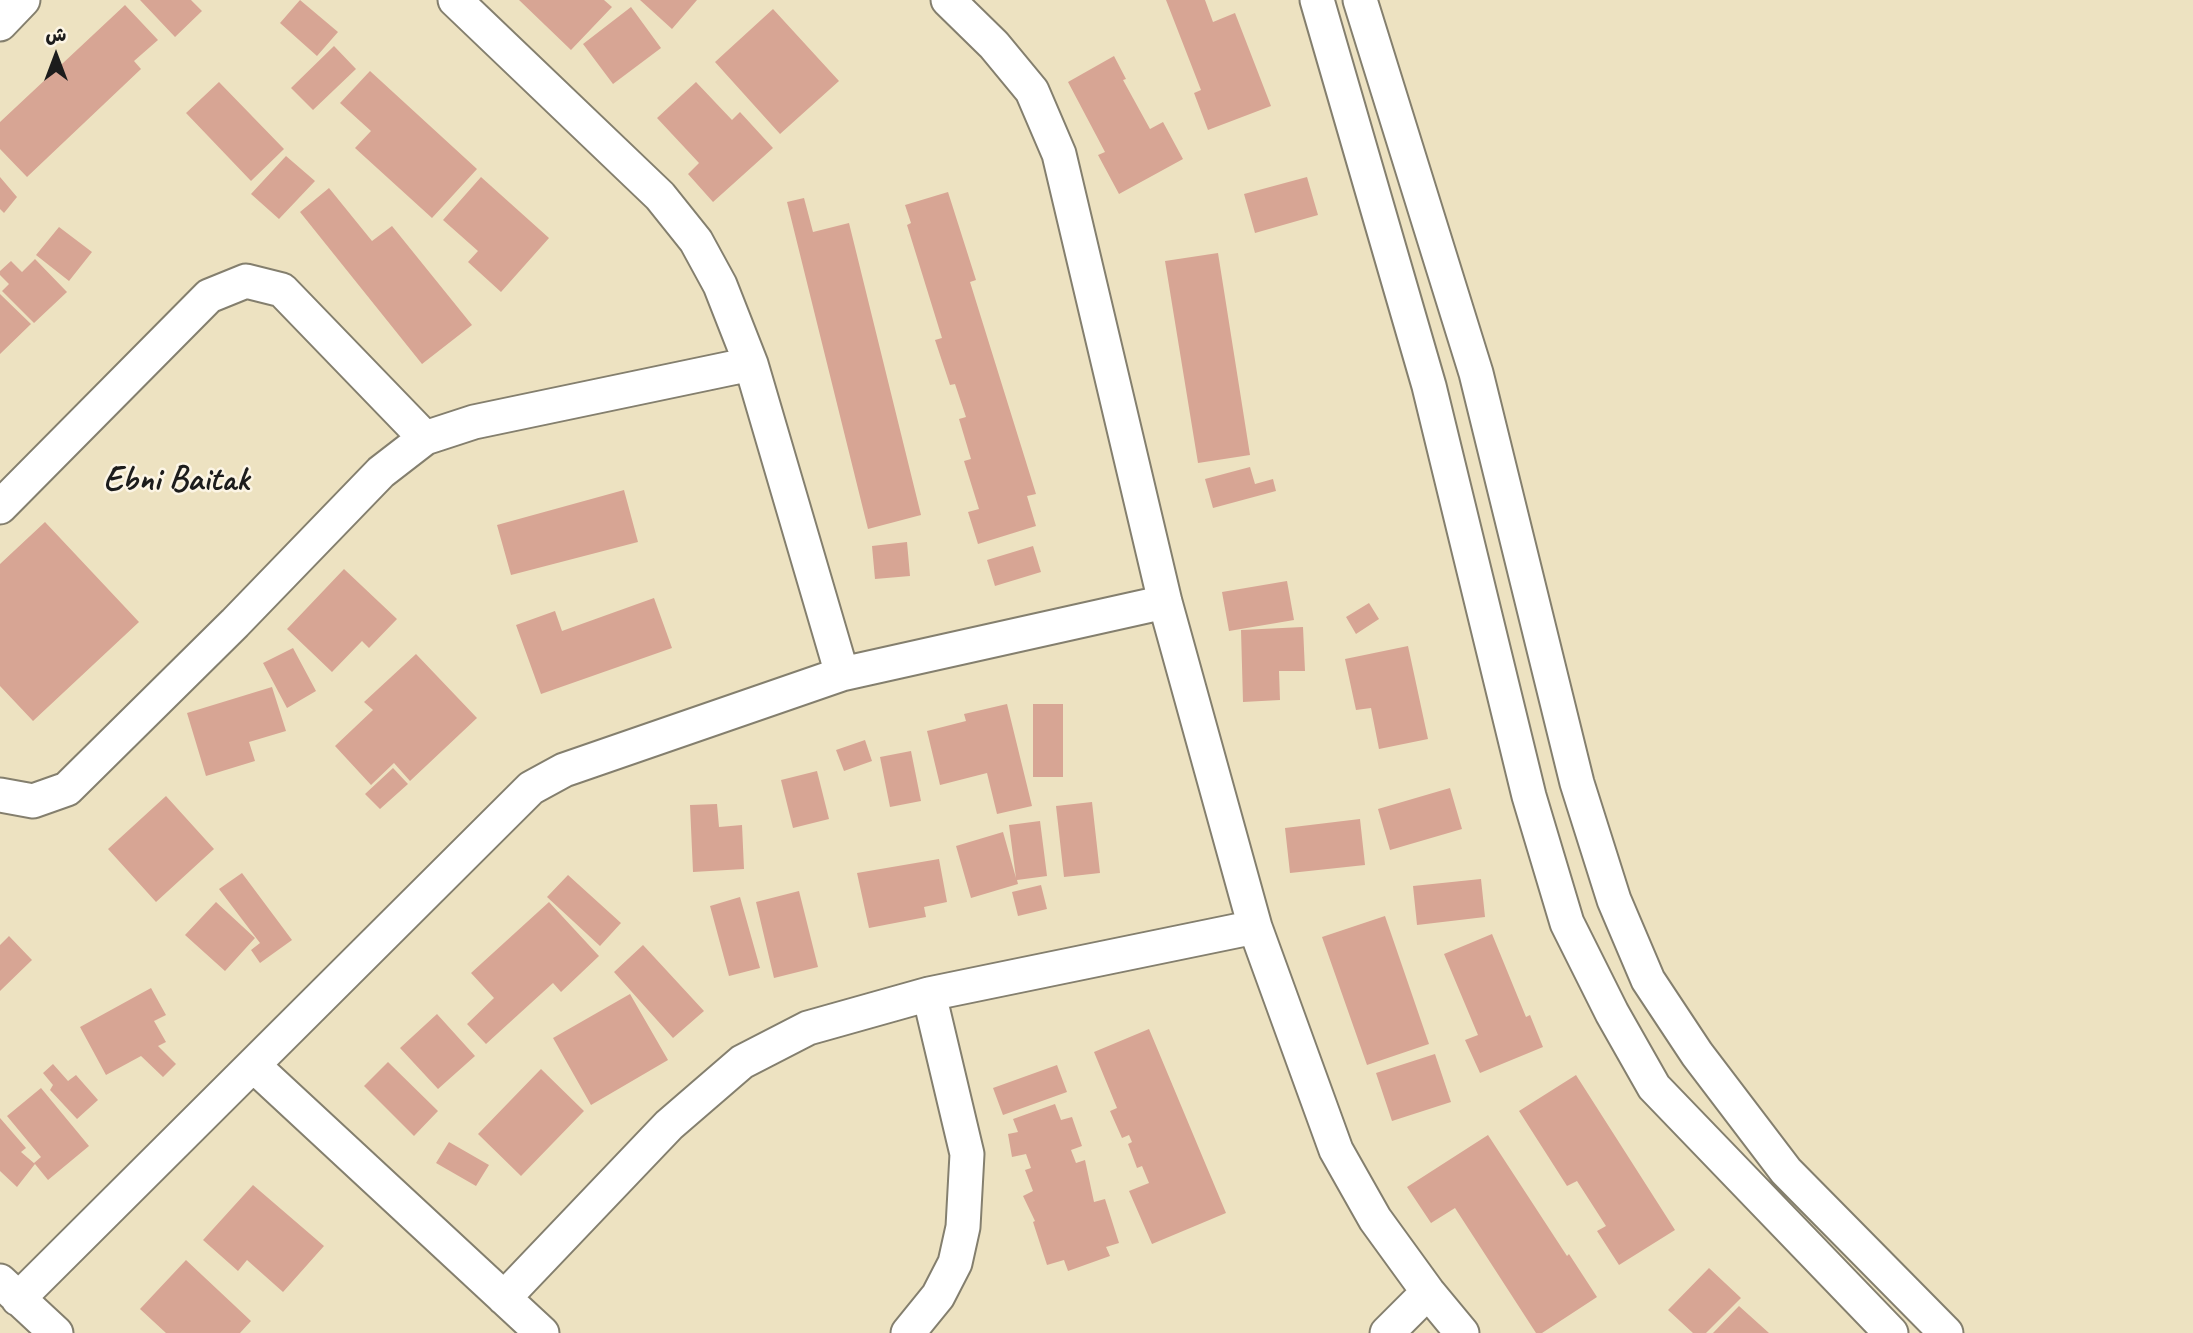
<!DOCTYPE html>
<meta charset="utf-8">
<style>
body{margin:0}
#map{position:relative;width:2193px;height:1333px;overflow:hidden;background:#ede2c1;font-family:Caveat,"Playpen Sans Arabic",sans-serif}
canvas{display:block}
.north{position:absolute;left:21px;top:21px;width:70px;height:70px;-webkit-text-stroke:5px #fcf5e5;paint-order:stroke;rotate:0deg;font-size:19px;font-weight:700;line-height:28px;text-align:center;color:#1c1c1c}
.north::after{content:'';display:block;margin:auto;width:24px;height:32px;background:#1c1c1c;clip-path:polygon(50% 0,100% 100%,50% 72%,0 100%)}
</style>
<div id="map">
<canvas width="2193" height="1333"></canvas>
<div class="north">ش</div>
</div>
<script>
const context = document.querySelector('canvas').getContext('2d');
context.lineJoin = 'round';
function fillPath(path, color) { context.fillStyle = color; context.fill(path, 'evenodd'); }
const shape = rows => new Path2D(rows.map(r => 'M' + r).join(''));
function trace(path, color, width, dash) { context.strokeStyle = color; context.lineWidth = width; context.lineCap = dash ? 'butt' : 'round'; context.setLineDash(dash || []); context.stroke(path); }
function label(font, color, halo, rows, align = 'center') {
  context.font = font + ' Caveat,sans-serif'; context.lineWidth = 5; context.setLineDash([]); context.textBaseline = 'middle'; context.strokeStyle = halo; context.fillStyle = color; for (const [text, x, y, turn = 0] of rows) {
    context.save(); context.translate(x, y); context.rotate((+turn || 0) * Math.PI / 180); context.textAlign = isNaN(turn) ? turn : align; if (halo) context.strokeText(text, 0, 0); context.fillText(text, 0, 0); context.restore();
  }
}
const building = shape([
 [140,0,191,0,202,11,175,37],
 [300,0,338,32,317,56,280,23],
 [519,0,604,0,612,7,571,50],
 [640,0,697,0,672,29],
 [1166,0,1205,0,1213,22,1235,13,1271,106,1208,130,1194,93,1201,90],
 [125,5,158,40,134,61,141,69,27,177,0,149,0,122],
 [631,7,661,48,613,84,583,44],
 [773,9,839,81,780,134,715,62],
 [334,46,356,69,313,110,291,88],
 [1114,56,1126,79,1123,80,1150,129,1163,122,1183,159,1119,194,1098,155,1105,152,1068,82],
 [370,71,477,169,432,218,355,148,371,131,340,103],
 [219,82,284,149,251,181,186,113],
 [696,82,732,120,740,112,773,148,713,202,688,174,699,163,657,118],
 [286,156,315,181,279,219,251,194],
 [0,177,17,197,4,213,0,209],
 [481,177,549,238,501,292,468,262,478,251,443,220],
 [1307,177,1318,215,1255,233,1244,194],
 [329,188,372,241,392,226,472,325,422,364,300,212],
 [948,192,976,280,970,282,1036,494,1027,496,1036,526,978,544,968,512,979,509,964,461,971,459,959,419,966,417,955,384,950,385,935,340,942,338,907,225,911,223,905,205],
 [804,198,813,232,849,223,921,515,868,529,787,202],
 [59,227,92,252,69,281,36,255],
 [1218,253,1250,455,1198,463,1165,261],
 [35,259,67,292,34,323,2,291,9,284,0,275,0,271,11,261,22,272],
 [0,294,31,324,0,354],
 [1250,467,1255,484,1273,479,1276,491,1213,508,1205,479],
 [624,490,638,542,511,575,497,525],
 [45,522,139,622,33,721,0,686,0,564],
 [907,542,910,576,875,579,872,546],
 [1033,546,1041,572,995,586,987,560],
 [344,569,397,619,369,648,362,641,332,672,287,629],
 [1287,581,1294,620,1229,631,1222,592],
 [654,598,672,648,541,694,516,625,555,611,562,631],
 [1369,603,1379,619,1356,634,1346,617],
 [1303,627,1305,671,1279,671,1280,700,1243,702,1241,630],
 [1408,646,1428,739,1379,749,1371,708,1356,710,1345,659],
 [293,648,316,691,287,708,263,663],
 [416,654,477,718,410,781,394,763,371,785,335,746,373,710,364,702],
 [272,687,286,731,249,742,255,761,206,776,187,713],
 [1007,704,1032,806,997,814,987,773,940,785,927,731,966,721,964,714],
 [1033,704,1063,704,1063,777,1033,777],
 [865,740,872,761,844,771,836,750],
 [911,751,921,801,890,807,880,757],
 [393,768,408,784,380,809,365,794],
 [817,771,829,819,793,828,781,780],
 [1450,788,1462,829,1390,850,1378,809],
 [166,796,214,849,156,902,108,849],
 [1092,802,1100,873,1064,877,1056,806],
 [717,804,719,827,742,825,744,869,693,872,690,805],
 [1360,819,1365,865,1290,873,1285,828],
 [1040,821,1047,876,1017,880,1018,884,971,898,956,846,1003,832,1016,878,1009,825],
 [939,859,947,902,924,907,926,917,869,928,857,873],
 [242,873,292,940,260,963,251,950,260,943,219,889],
 [568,875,621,923,600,946,547,897],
 [1481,879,1485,917,1417,925,1413,886],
 [1041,885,1047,909,1018,916,1012,892],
 [799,891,818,967,774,978,756,902],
 [740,897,760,968,729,976,710,906],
 [216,902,255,938,225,971,185,935],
 [549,902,599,956,561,992,553,983,486,1044,467,1024,494,998,471,973],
 [1385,916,1429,1044,1367,1065,1322,937],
 [1492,934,1526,1017,1530,1015,1543,1047,1480,1073,1465,1040,1478,1035,1444,954],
 [9,936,32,960,0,991,0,945],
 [643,945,704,1011,673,1038,614,972],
 [151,988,166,1015,154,1021,166,1042,158,1046,176,1064,163,1077,141,1056,106,1075,80,1027],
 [630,994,668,1060,591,1105,553,1038],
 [437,1014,475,1056,438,1089,400,1048],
 [1149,1029,1226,1213,1152,1244,1129,1191,1149,1183,1142,1166,1137,1168,1128,1144,1132,1142,1129,1135,1122,1138,1110,1111,1117,1108,1094,1052],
 [1435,1054,1451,1102,1392,1121,1376,1073],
 [388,1062,438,1111,414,1136,364,1086],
 [53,1064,68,1081,76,1075,98,1100,77,1119,50,1090,53,1085,43,1073],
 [1057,1065,1067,1092,1003,1115,993,1088],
 [541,1069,584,1111,521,1176,478,1134],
 [1576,1075,1675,1230,1619,1265,1597,1231,1606,1226,1577,1181,1567,1186,1519,1111],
 [41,1088,89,1146,48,1180,35,1164,17,1187,0,1171,0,1118,26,1148,21,1152,35,1164,34,1163,41,1157,7,1116],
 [1055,1104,1061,1120,1072,1117,1082,1146,1071,1150,1076,1163,1085,1160,1094,1202,1105,1199,1119,1243,1106,1247,1110,1256,1068,1271,1064,1260,1047,1265,1033,1222,1035,1221,1023,1196,1033,1191,1025,1170,1031,1168,1026,1154,1012,1157,1008,1134,1018,1132,1013,1119],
 [1488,1135,1567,1256,1569,1254,1597,1297,1542,1333,1536,1333,1455,1208,1431,1223,1407,1187],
 [449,1142,489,1165,476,1186,436,1163],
 [253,1185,324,1246,283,1292,247,1260,238,1271,203,1240],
 [186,1260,251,1321,240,1333,166,1333,140,1309],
 [1709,1268,1741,1298,1706,1333,1693,1333,1668,1310],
 [1739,1306,1769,1333,1713,1333]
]);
const minor = shape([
 [455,0,660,196,696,241,720,285,751,364,842,674],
 [948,0,994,45,1032,91,1059,154,1165,602,1255,927,1336,1150,1375,1219,1428,1292,1462,1333],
 [1317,0,1429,386,1529,796,1567,923,1612,1013,1654,1087,1891,1333],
 [1360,0,1476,373,1577,783,1614,900,1648,980,1697,1054,1786,1171,1946,1333],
 [0,24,23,0],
 [0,507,209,296,246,281,282,290,425,438],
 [0,795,33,801,67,789,235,623,381,472,425,438,474,422,751,364],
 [253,1065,542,1333],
 [0,1281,56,1333],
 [504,1298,669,1125,742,1062,808,1028,929,994,1255,927],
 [18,1299,531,788,564,770,842,674,1165,602],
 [908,1333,938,1296,955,1263,963,1227,967,1154,929,994],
 [1387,1333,1428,1292]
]);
const districtNames = [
 ["Ebni Baitak",176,481]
];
fillPath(building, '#d7a594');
trace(minor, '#847f6e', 37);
trace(minor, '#fff', 33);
label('bold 35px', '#1c1c1c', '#fcf5e5', districtNames);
</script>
